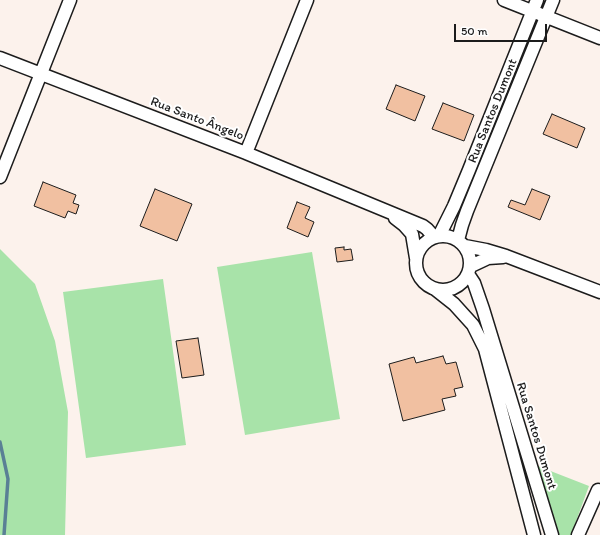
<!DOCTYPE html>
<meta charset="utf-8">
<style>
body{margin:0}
#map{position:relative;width:600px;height:535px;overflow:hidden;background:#fcf2ec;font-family:Itim,sans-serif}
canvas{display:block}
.scale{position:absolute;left:454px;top:24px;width:93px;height:18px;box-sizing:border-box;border:2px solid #1c1c1c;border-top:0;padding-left:5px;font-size:12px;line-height:14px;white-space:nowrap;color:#1c1c1c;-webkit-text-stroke:3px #fff;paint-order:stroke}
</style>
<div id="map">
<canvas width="600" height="535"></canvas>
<div class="scale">50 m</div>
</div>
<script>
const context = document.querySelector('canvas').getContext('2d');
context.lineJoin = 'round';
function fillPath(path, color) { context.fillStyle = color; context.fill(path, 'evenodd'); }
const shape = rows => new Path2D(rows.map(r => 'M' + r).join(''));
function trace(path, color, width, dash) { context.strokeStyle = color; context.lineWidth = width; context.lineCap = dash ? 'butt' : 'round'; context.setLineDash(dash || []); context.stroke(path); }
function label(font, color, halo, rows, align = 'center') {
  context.font = font + ' Itim,sans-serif'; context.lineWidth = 4; context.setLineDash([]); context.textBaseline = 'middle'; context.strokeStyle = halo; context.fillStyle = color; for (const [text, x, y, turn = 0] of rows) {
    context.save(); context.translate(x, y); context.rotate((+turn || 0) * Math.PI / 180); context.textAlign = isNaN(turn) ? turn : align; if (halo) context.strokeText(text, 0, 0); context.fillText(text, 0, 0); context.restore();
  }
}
const green = shape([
 [0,249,35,284,55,341,68,412,65,535,0,535],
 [312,252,340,419,245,435,217,267],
 [163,279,186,445,86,458,63,292],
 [530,463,589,486,571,535,553,535]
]);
const stream = shape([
 [0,442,8,479,4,535]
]);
const building = shape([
 [396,85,425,96,415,121,386,109,396,85],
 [443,103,474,115,464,141,432,129,443,103],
 [552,114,585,128,577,148,543,134,552,114],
 [43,182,76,195,73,203,79,205,76,214,68,211,65,218,34,206,43,182],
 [155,189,192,204,177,241,140,226,155,189],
 [532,189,550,196,540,220,508,207,511,200,525,205,532,189],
 [297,202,310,207,305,218,314,222,308,237,287,228,297,202],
 [344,247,344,250,351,249,353,260,337,262,335,248,344,247],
 [198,338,204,375,182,378,176,341,198,338],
 [443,356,446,364,456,362,463,387,454,389,456,396,442,399,445,410,403,421,389,364,414,357,416,363,443,356]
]);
const minor = shape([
 [504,0,600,38],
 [0,58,246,153,423,226,427,229,434,237],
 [246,153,307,0],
 [0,177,70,0],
 [395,218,404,225,412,234,416,258],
 '416 263a27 27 0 1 1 54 0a27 27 0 1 1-54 0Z',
 [439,236,454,206,469,170,537,0],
 [458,240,462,225,467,211,553,0],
 [465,246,486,250,506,256,600,292],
 [471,266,488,258,503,257],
 [468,274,474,283,483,309,552,535],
 [435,289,454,304,473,325,485,349,534,535],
 [578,535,598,490]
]);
const streetNames = [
 ["Rua Santos Dumont",493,111,-68],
 ["Rua Santo Ângelo",197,119,21],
 ["Rua Santos Dumont",536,436,73]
];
fillPath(green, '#a8e3a9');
trace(stream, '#5a8095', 3.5);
fillPath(building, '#f1c0a1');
trace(building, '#1c1c1c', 1);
trace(minor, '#1c1c1c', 15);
trace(minor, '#fff', 12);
label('13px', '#1c1c1c', '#fff', streetNames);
</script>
